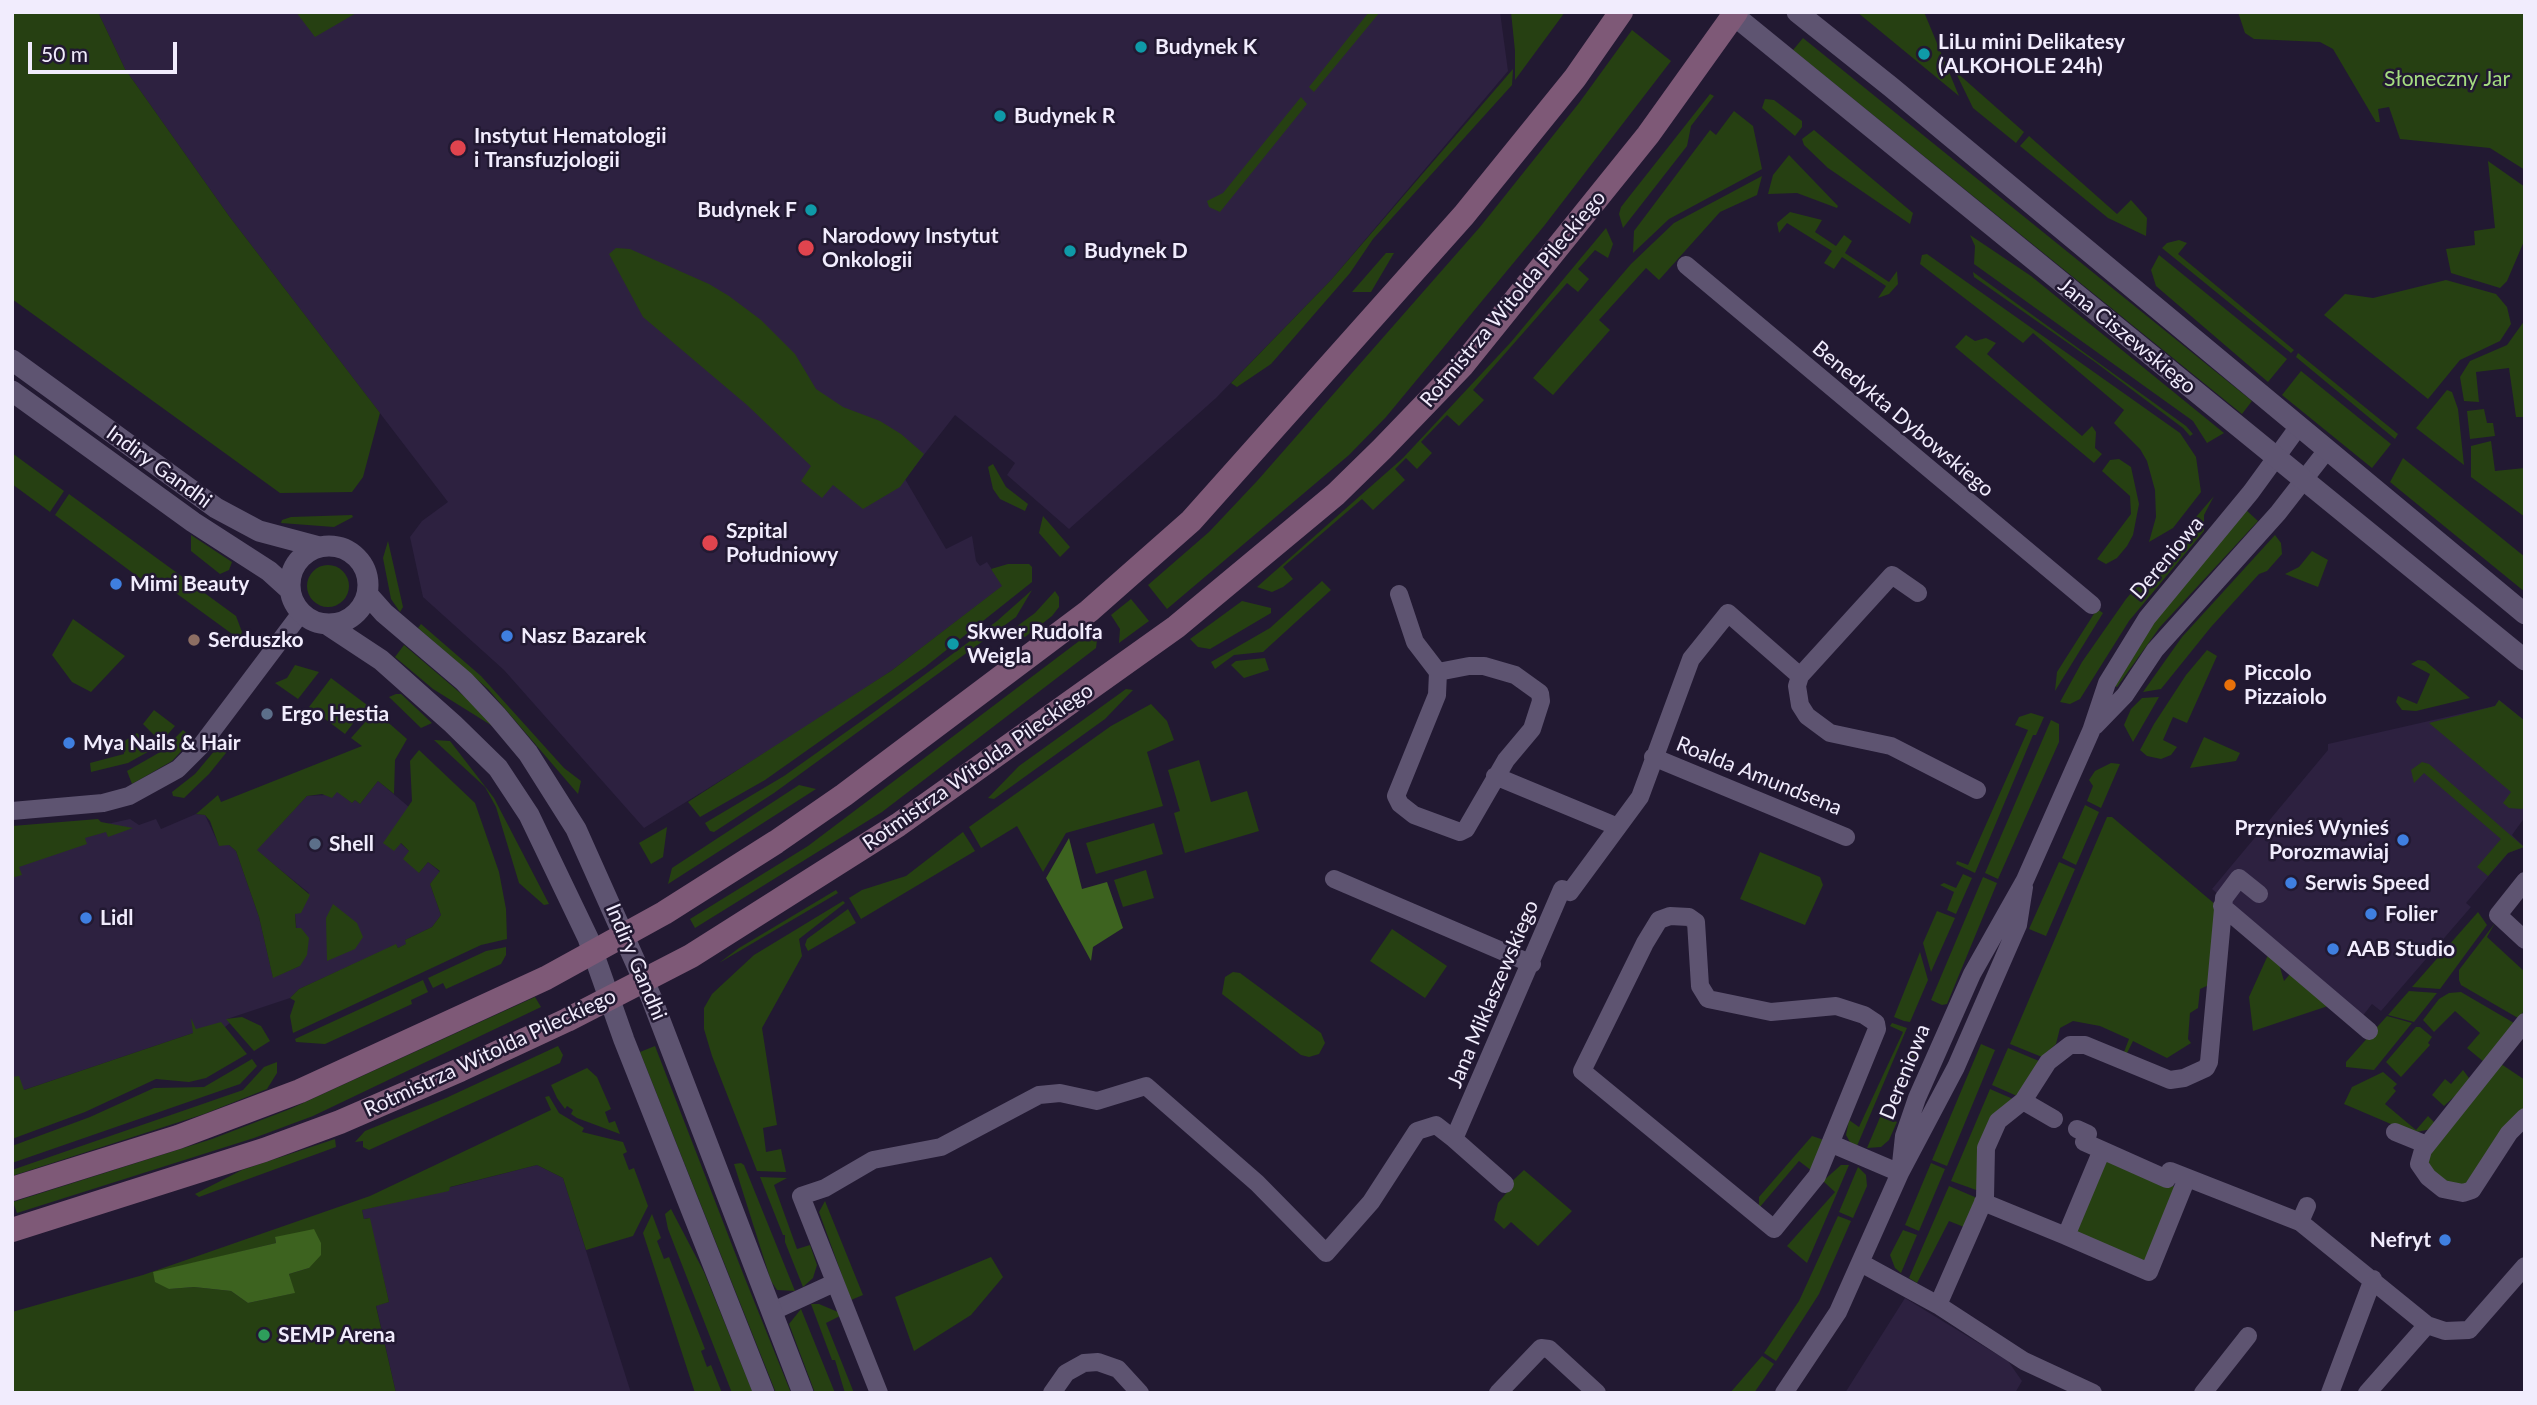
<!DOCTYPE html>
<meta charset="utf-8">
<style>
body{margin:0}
#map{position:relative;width:2537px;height:1405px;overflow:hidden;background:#221932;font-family:Lato,sans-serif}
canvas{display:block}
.frame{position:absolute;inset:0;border:14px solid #f1ecfd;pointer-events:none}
.scale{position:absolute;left:28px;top:42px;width:149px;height:32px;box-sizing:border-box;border:4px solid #f1ecfd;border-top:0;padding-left:9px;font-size:21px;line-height:24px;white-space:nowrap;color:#f1ecfd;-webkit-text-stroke:5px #221932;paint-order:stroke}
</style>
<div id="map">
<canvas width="2537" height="1405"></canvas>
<div class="frame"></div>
<div class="scale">50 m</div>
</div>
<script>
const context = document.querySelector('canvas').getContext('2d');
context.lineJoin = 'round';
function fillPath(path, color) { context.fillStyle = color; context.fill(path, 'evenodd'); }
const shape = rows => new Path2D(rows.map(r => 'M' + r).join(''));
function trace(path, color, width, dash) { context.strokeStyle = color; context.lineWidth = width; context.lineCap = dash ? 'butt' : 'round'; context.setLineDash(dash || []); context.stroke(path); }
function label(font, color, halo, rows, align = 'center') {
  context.font = font + ' Lato,sans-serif'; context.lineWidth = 5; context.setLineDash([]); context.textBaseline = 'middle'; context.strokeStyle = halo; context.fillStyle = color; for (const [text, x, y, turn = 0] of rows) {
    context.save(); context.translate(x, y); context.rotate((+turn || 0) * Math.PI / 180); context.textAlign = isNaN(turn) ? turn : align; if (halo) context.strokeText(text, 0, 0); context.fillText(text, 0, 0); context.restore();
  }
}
const built = shape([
 [98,12,1500,12,1508,71,1331,280,1216,398,1069,529,1007,475,1015,463,955,415,905,479,946,549,972,536,976,561,980,566,987,562,1003,586,891,671,815,722,644,828,504,670,423,597,410,537,422,521,448,502,229,216,125,69],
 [2499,700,2525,721,2525,817,2512,835,2524,847,2508,853,2466,903,2471,907,2381,1011,2372,1004,2361,1018,2212,889,2328,750,2328,744,2495,706],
 [378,781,409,807,400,843,409,851,419,873,428,862,440,872,430,884,441,915,432,927,405,940,407,944,398,948,396,945,299,989,290,998,227,1019,230,1023,225,1027,193,1033,12,1094,12,833,98,826,130,819,139,825,156,819,161,829,196,814,205,815,219,845,229,845,236,851,259,917,273,977,300,966,295,913,309,893,256,850,307,796,327,795,337,791,352,803,355,800,360,804],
 [537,1165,563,1178,631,1393,396,1393,376,1305,389,1302,369,1218,364,1219,362,1210],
 [1905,1298,2008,1361,2022,1381,2015,1393,1845,1393]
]);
const green = shape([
 [12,12,98,12,125,69,229,216,380,413,363,477,352,492,280,493,12,299],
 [296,12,358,12,315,37],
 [1369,12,1380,12,1314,92,1309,87],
 [1511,12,1565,12,1515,80,1515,51],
 [1857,12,1924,12,1959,96],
 [2238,12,2525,12,2525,170,2490,148,2400,139,2389,107,2378,109,2380,122,2376,122,2333,49,2320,42,2254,39,2245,33],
 [1632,30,1671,61,1544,226,1386,417,1349,455,1167,609,1148,585,1209,532,1258,480,1480,227,1579,103],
 [1803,38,2252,401,2242,414,1793,50],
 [1513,69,1512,85,1373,239,1350,273,1271,364,1237,387,1231,383,1331,280],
 [1955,71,2024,132,2016,143,1973,108],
 [1710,94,1714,96,1691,126,1687,146,1623,228,1619,214,1621,207],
 [1301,97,1307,104,1220,212,1209,207,1207,201,1223,193],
 [1765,99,1774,100,1802,121,1802,127,1795,136,1762,108],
 [1734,111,1753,126,1762,169,1669,219,1633,253,1634,231,1710,130,1716,135],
 [1814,130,1913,213,1910,224,1828,168,1804,145,1802,139],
 [2029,136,2117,214,2131,200,2147,218,2146,236,2108,218,2020,146],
 [1789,155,1838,206,1837,208,1797,193,1768,194,1773,175],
 [2488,161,2525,187,2525,239,2507,281,2500,288,2451,273,2446,249,2475,245,2474,231,2495,228],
 [1762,176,1757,195,1720,212,1659,280,1646,268,1599,320,1610,330,1553,395,1533,378,1631,264,1674,223],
 [1790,212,1822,220,1815,232,1836,246,1844,235,1852,241,1845,253,1889,282,1897,271,1898,284,1889,294,1878,298,1886,286,1842,257,1834,269,1824,263,1832,251,1787,223,1779,233,1777,223],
 [1606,228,1613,244,1608,258,1595,250,1578,269,1589,279,1578,292,1567,283,1473,390,1484,400,1459,426,1447,415,1421,442,1432,453,1417,469,1406,458,1395,469,1405,480,1373,510,1362,499,1283,567,1293,579,1283,587,1272,592,1257,587,1403,458,1511,342],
 [1970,235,2031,276,2224,433,2207,443,2193,421,1974,264,1975,246],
 [2179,240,2187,243,2178,254,2294,350,2291,353,2162,248,2167,243],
 [616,248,630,249,709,284,729,296,761,320,795,354,816,389,843,407,880,421,901,434,924,454,900,487,863,509,833,485,822,498,801,481,811,466,747,405,643,317,609,254],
 [1386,253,1394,253,1371,292,1352,292],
 [1927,254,2180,433,2196,457,2201,492,2173,528,2149,542,2156,517,2155,490,2147,461,2140,449,2114,423,2124,410,2033,333,2023,343,1920,264,1922,255],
 [2159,255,2287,359,2268,382,2156,286,2151,270],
 [1973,272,2186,426,2193,434,2190,436,2183,428,2095,362,1974,277],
 [2446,280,2496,294,2507,307,2511,324,2500,341,2460,360,2428,399,2324,315,2345,294,2373,298],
 [2525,320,2525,435,2523,417,2516,417,2509,368,2476,372,2479,402,2464,401,2460,377,2470,361,2507,345],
 [1966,335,1975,341,1986,338,1996,343,1987,354,2082,436,2092,426,2096,432,2095,448,2102,454,2094,463,1955,347],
 [2298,353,2398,434,2395,439,2296,357],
 [2301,371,2391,444,2372,468,2282,395],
 [2447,390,2452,392,2458,409,2464,465,2416,428],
 [2484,409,2487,423,2493,423,2495,436,2470,439,2467,411],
 [2491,441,2495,471,2525,468,2525,517,2471,477,2471,446],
 [12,453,64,491,50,512,12,484],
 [2403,458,2525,557,2525,592,2390,482],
 [2119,459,2131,467,2139,504,2133,535,2127,546,2117,558,2106,564,2097,559,2131,514,2130,496,2102,471,2110,460],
 [993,464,1006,487,1028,504,1025,511,1000,499,993,489,988,467],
 [69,494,236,616,242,632,239,639,158,580,153,588,55,515],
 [2214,496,2204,515,2204,531,2129,621,2080,699,2070,704,2060,702,2082,662,2126,599],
 [2245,509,2258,521,2160,627,2117,687,2114,686,2159,612],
 [352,515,353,517,334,527,281,523,282,520,291,517],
 [1043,516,1070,547,1060,557,1039,533],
 [191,535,232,562,229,570,220,574,191,551],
 [2275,535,2281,543,2282,554,2267,571,2259,574,2211,627,2161,689,2143,692,2182,637],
 [388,541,403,607,400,612,391,599,383,558],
 [2312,551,2328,560,2318,587,2285,574,2299,567],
 [1008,564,1029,564,1032,567,1032,582,925,667,765,780,700,817,688,802,891,671,1002,586,991,569],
 '307 586a21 21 0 1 1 42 0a21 21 0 1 1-42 0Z',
 [1322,581,1331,590,1263,652,1234,655,1215,669,1211,662,1270,628],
 [1032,590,1016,617,774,793,714,832,710,831,705,823,784,776,877,710,997,621],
 [1055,591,1059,597,1059,607,1052,616,1025,637,1005,635,1035,613],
 [1131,599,1149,621,1119,643,1120,629,1111,615],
 [1242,601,1271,608,1271,613,1210,649,1198,647,1190,639],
 [2097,609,2103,613,2055,691,2057,672],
 [73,619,125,656,91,692,72,682,52,655],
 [421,624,481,676,564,768,581,781,578,794,488,689,418,628],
 [1095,629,1098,632,1096,648,882,812,695,928,690,919,808,846],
 [404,645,465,697,494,727,433,689,395,657],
 [2207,650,2217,656,2187,723,2173,717,2163,740,2177,747,2171,755,2161,759,2147,756,2140,750,2154,724,2186,675],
 [1265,658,1269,670,1244,678,1231,665,1236,661],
 [2418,660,2425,661,2470,698,2416,711,2402,710,2396,702,2398,696,2417,704,2430,674,2411,664],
 [295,665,319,672,298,699,275,683,287,678],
 [331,678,367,705,345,734,309,707],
 [1126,689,1133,690,1105,719,994,799,988,798,1019,766],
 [396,694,401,694,432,723,421,728,389,697],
 [2159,697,2133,742,2124,725,2131,709,2142,698],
 [2499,700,2525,721,2525,808,2521,809,2509,808,2503,803,2511,792,2429,723,2495,706],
 [1151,704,1167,721,1174,740,1147,752,1163,806,1066,833,1043,872,1017,826,981,848,969,827,1111,726],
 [154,710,175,726,161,742,143,724],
 [375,711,407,739,395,760,394,794,378,781,360,804,355,800,352,803,337,792,332,798,322,794,307,796,257,850,310,895,301,913,295,914,296,928,301,928,309,938,307,955,300,966,273,978,259,917,236,851,229,845,219,846,210,821,205,815,196,814,218,795,221,802,362,746,351,738],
 [2031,713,2044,717,2036,735,2033,735,1975,873,1956,864,1957,861,1968,865,2028,730,2015,725,2019,717],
 [2051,720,2059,724,2059,742,1998,879,1985,873],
 [183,730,191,737,188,744,172,761,132,784,127,771,162,751],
 [137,733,153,749,128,763,91,772,90,763,124,754,123,742],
 [2204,737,2240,753,2236,761,2190,768],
 [434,740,450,741,494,798,549,904,544,905,519,883,496,807,485,787],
 [221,743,230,748,209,774,184,798,173,796,172,792,195,774],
 [419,750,475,803,499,872,506,909,507,939,481,945,293,1033,290,1016,295,1001,290,998,299,989,396,944,398,948,406,944,405,940,432,927,441,915,430,884,440,871,428,862,419,873,403,859,409,851,401,843,394,851,383,843,412,801,410,761],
 [1199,760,1211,802,1247,791,1259,831,1185,853,1174,813,1180,811,1168,770],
 [2422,762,2429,764,2524,847,2508,853,2488,876,2477,867,2501,839,2424,773,2414,783,2411,770],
 [2111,763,2120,764,2101,808,2087,801,2093,786,2089,780,2095,771],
 [799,785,816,789,668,884,672,868],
 [2085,805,2099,812,2076,865,2062,858],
 [2107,817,2112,817,2216,905,2209,985,2200,989,2198,1008,2190,1013,2188,1039,2191,1043,2167,1058,2133,1041,2127,1053,2124,1052,2129,1039,2100,1026,2073,1021,2060,1028,2056,1044,2042,1057,2010,1044],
 [98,819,101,822,133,828,108,837,106,832,85,838,87,844,19,867,22,875,12,878,12,826],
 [1154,823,1163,854,1096,874,1086,843],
 [667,827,663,857,651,864,639,843],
 [963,832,975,851,861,919,849,898,862,890,906,876],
 [1760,852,1820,877,1823,885,1805,925,1740,899],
 [2059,862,2075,869,2046,936,2029,929],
 [1146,870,1154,898,1123,907,1114,880],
 [1963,874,1972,878,1956,914,1947,910,1954,892,1940,885,1944,883,1956,888],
 [1983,877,1997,883,1947,1004,1942,1005,1931,1000],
 [836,890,838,893,719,963,739,948],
 [843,901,845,903,799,939,802,956,762,1028,777,1125,763,1128,766,1152,781,1149,786,1172,757,1171,712,1056,704,1029,704,1008,712,994,754,955],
 [333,904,357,923,363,937,355,949,327,961,326,918],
 [848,909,856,923,808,951,805,945,807,939],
 [1937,911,1955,918,1931,972,1923,943],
 [2478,912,2487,925,2440,989,2412,987],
 [2495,923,2487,937,2525,972,2525,1010,2518,1018,2461,985,2459,980,2459,970],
 [1392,929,1447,966,1425,998,1370,961],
 [506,947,506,955,501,964,446,989,443,983,433,988,428,978,486,951],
 [1920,952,1928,980,1910,1022,1904,1021,1894,1017],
 [2268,955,2279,964,2284,981,2290,974,2328,1006,2253,1031,2249,997],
 [1233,972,1240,973,1321,1033,1325,1043,1319,1054,1309,1057,1301,1055,1222,994,1225,977],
 [423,980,428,992,411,1000,412,1004,325,1044,296,1042,295,1039],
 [2409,991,2437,993,2414,1022,2388,1015],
 [2461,992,2514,1023,2484,1062,2467,1048,2480,1033,2455,1011,2434,1032,2423,1020,2439,999,2449,993],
 [535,997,541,1007,313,1116,254,1138,17,1213,13,1202,212,1139,290,1109],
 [2387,1016,2412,1023,2374,1070,2346,1067,2346,1062],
 [242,1017,261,1026,270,1041,254,1051,226,1019],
 [191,1018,196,1029,221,1022,247,1054,206,1078,189,1082,156,1079,85,1112,12,1139,12,1077,19,1076,24,1090,193,1033],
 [1892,1023,1907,1028,1857,1146,1851,1144,1846,1135,1849,1120,1859,1127,1903,1032,1890,1026],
 [1920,1025,1929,1029,1901,1093,1892,1088],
 [2416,1027,2420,1027,2432,1037,2428,1043,2430,1045,2401,1077,2386,1062],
 [1981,1044,1995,1050,1947,1166,1932,1160],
 [558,1046,563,1055,560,1063,369,1150,363,1147,363,1141,355,1142,365,1131,446,1098],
 [655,1046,744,1276,791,1393,776,1393,640,1052],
 [2008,1048,2039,1061,2017,1096,1992,1085],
 [252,1059,257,1066,240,1084,12,1163,12,1146,90,1117,154,1088,204,1087],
 [277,1062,277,1073,267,1089,204,1114,12,1176,12,1170,243,1090,264,1067],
 [2501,1064,2525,1080,2525,1109,2466,1185,2446,1182,2428,1167,2428,1152],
 [587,1068,597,1077,611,1109,605,1112,609,1123,615,1121,620,1134,577,1118,571,1114,573,1110,567,1106,565,1109,557,1098,551,1085],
 [2463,1070,2469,1078,2468,1084,2444,1106,2432,1095,2445,1079,2451,1084],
 [2383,1072,2397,1084,2393,1088,2396,1091,2385,1104,2416,1130,2428,1116,2435,1123,2431,1129,2412,1133,2344,1104,2352,1087],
 [1990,1089,2013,1099,1992,1117,1979,1191,1951,1181],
 [549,1096,559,1113,584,1128,582,1132,623,1142,627,1152,623,1154,629,1170,634,1168,648,1206,633,1236,586,1250,563,1178,537,1165,450,1187,449,1191,362,1210,364,1219,370,1218,389,1302,376,1306,396,1393,12,1393,12,1312,143,1275,370,1196,551,1110,545,1097],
 [275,1238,309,1268,289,1274,294,1293,248,1303,231,1291,194,1287,169,1289,153,1273,276,1243],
 [1881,1115,1897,1122,1889,1140,1881,1147,1867,1148],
 [1812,1136,1824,1140,1812,1171,1799,1161,1759,1208,1759,1197],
 [335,1139,336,1147,199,1197,195,1194,242,1170],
 [2107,1159,2180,1189,2149,1263,2076,1233],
 [741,1163,744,1165,795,1291,777,1290,771,1281,734,1164],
 [1931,1163,1945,1169,1919,1231,1905,1225],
 [1841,1165,1849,1165,1807,1263,1787,1246,1835,1192,1823,1181],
 [1858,1167,1866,1175,1867,1186,1853,1218,1839,1212],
 [1524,1170,1572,1211,1538,1246,1511,1222,1504,1229,1494,1220,1498,1203,1508,1191,1507,1186],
 [760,1177,787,1178,774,1185,797,1249,810,1245,817,1265,813,1278,803,1287,785,1242,785,1235,783,1235],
 [1949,1186,1977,1198,1964,1227,1949,1221,1917,1283,1909,1278],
 [825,1201,863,1295,851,1300,819,1212],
 [671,1209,704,1272,753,1393,732,1393,668,1229,665,1214],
 [652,1214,661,1238,657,1241,664,1259,669,1257,705,1349,701,1351,707,1367,711,1365,722,1393,695,1393,643,1233],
 [1838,1216,1851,1221,1819,1294,1776,1361,1764,1353,1799,1301],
 [1903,1230,1917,1235,1901,1273,1895,1268,1890,1255],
 [991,1257,1003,1277,971,1315,914,1351,895,1297],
 [811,1304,819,1304,838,1312,840,1316,826,1323,854,1393,845,1393,835,1360,832,1360],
 [801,1309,835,1393,815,1393,789,1324],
 [1762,1356,1774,1364,1754,1393,1730,1393]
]);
const forest = shape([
 [1069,838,1082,889,1107,882,1123,928,1093,947,1091,961,1046,878],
 [314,1229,321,1243,321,1255,309,1268,289,1274,295,1293,248,1303,231,1291,194,1287,169,1289,155,1282,153,1272,276,1243,275,1237]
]);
const minor = shape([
 [1686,265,2092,605],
 [1918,593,1892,575,1800,676,1797,686,1800,705,1807,716,1830,733,1891,746,1977,790],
 [1399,594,1415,642,1438,672],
 [1469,666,1484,666,1515,675,1540,693,1541,701,1532,729,1506,760,1466,829,1460,832,1414,815,1400,804,1396,796,1437,695,1438,672,1469,666],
 [2095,726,2125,695,2155,650,2278,513,2327,450],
 [1653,757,1846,837],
 [1495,776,1618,827],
 [12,811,103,803,129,796,178,769,200,747,301,613],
 [1334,879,1532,964],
 [2525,881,2498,915,2525,940],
 [2222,906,2369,1031],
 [1670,916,1689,917,1696,922,1700,986,1708,999,1771,1012,1836,1006,1864,1015,1876,1023,1877,1029,1817,1176,1774,1229,1582,1071,1645,943,1659,920,1670,916],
 [2525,1022,2423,1150,2419,1164,2428,1177,2443,1189,2463,1193,2472,1190,2509,1133,2525,1117],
 [2023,1101,2054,1119],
 [2077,1129,2088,1134,2084,1142,2102,1150],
 [2395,1132,2427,1145],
 [1832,1144,1900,1173],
 [1900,1173,1904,1136,1917,1098,1972,974,2025,880,2091,731,2107,683,2147,618,2251,492,2299,426],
 [1505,1184,1454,1139,1562,889,1570,892,1640,797,1691,659,1728,613,1800,676],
 [1983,1202,2066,1236,2102,1150,2167,1179,2170,1171,2300,1222,2307,1206],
 [2300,1222,2427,1325],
 [2066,1236,2149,1272,2187,1178],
 [1861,1263,1938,1305,2024,1361,2093,1393],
 [1938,1305,1985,1198,1986,1148,1998,1121,2023,1101,2048,1062,2070,1045,2085,1045,2170,1080,2184,1078,2206,1068,2209,1062,2224,898,2239,878,2259,894],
 [771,1312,834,1283],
 [879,1393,801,1196,825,1188,873,1160,941,1147,1039,1095,1060,1093,1097,1101,1146,1086,1257,1183,1326,1253,1371,1202,1417,1131,1436,1125,1454,1139],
 [1052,1393,1066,1373,1084,1363,1098,1362,1118,1369,1140,1393],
 [1498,1393,1541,1348,1549,1349,1597,1393],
 [1784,1393,1838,1312,1900,1173,1956,1067,2018,925,2024,887],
 [2203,1393,2248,1336],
 [2330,1393,2373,1279],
 [2367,1393,2427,1325,2445,1331,2469,1330,2525,1266]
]);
const tertiary = shape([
 [1730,12,2525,660],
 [1797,12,1891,87,2525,614],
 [12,360,216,508,259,531,319,547],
 [12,391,193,522,269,571,290,590],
 '290 585a39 39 0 1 1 78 0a39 39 0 1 1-78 0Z',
 [368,595,384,613,464,681,497,716,528,753,576,829,651,997,803,1393],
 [328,625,381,660,453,724,498,768,529,815,588,938,624,1040,764,1393]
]);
const secondary = shape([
 [12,1189,178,1137,300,1091,546,978,664,913,776,842,844,795,1089,611,1191,521,1464,215,1575,78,1621,12],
 [12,1230,264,1150,340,1122,460,1070,567,1020,691,956,898,825,1176,627,1336,494,1382,449,1462,366,1648,135,1736,12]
]);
const markers = [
 [1141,47,7,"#0f9aa8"],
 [1924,54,7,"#0f9aa8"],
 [1000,116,7,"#0f9aa8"],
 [458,148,9,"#e0444e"],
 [811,210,7,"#0f9aa8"],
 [806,248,9,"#e0444e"],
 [1070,251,7,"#0f9aa8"],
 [710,543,9,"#e0444e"],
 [116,584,7,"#3f7fe0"],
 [507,636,7,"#3f7fe0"],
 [194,640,7,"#8d6e63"],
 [953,644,7,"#0f9aa8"],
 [2230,685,7,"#e8710a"],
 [267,714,7,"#5c6f8a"],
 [69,743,7,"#3f7fe0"],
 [2403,840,7,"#3f7fe0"],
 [315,844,7,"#5c6f8a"],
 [2291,883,7,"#3f7fe0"],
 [2371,914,7,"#3f7fe0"],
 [86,918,7,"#3f7fe0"],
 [2333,949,7,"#3f7fe0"],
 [2445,1240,7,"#3f7fe0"],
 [264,1335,7,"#2e9e5b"]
];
const poiNames = [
 ["LiLu mini Delikatesy",1938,42],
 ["(ALKOHOLE 24h)",1938,66],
 ["Budynek K",1155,47],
 ["Budynek R",1014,116],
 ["Instytut Hematologii",474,136],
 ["i Transfuzjologii",474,160],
 ["Budynek F",797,210,"right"],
 ["Narodowy Instytut",822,236],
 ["Onkologii",822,260],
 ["Budynek D",1084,251],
 ["Szpital",726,531],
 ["Południowy",726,555],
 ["Mimi Beauty",130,584],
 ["Skwer Rudolfa",967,632],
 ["Weigla",967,656],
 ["Nasz Bazarek",521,636],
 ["Serduszko",208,640],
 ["Piccolo",2244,673],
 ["Pizzaiolo",2244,697],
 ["Ergo Hestia",281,714],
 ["Mya Nails & Hair",83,743],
 ["Przynieś Wynieś",2389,828,"right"],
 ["Porozmawiaj",2389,852,"right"],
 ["Shell",329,844],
 ["Serwis Speed",2305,883],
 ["Folier",2385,914],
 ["Lidl",100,918],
 ["AAB Studio",2347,949],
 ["Nefryt",2431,1240,"right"],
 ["SEMP Arena",278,1335]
];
const parkNames = [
 ["Słoneczny Jar",2447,79]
];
const streetNames = [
 ["Rotmistrza Witolda Pileckiego",1513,299,-50],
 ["Jana Ciszewskiego",2127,336,39],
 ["Benedykta Dybowskiego",1903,419,40],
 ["Indiry Gandhi",159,467,36],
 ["Dereniowa",2167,558,-50],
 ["Rotmistrza Witolda Pileckiego",978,767,-35],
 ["Roalda Amundsena",1759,776,22],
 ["Indiry Gandhi",636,962,67],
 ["Jana Miklaszewskiego",1493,994,-67],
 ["Rotmistrza Witolda Pileckiego",490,1053,-25],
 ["Dereniowa",1905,1072,-68]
];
fillPath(built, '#2d2140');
fillPath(green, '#264012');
fillPath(forest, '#3d631f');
trace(minor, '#5e5471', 18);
trace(tertiary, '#5e5471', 21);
trace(secondary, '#7e5977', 24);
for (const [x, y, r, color] of markers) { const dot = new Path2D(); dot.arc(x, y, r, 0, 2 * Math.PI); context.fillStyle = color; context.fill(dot); trace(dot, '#221932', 2.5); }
label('bold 21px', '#f1ecfd', '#221932', poiNames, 'left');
label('21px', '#a5dd80', '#221932', parkNames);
label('21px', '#f1ecfd', '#221932', streetNames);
</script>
